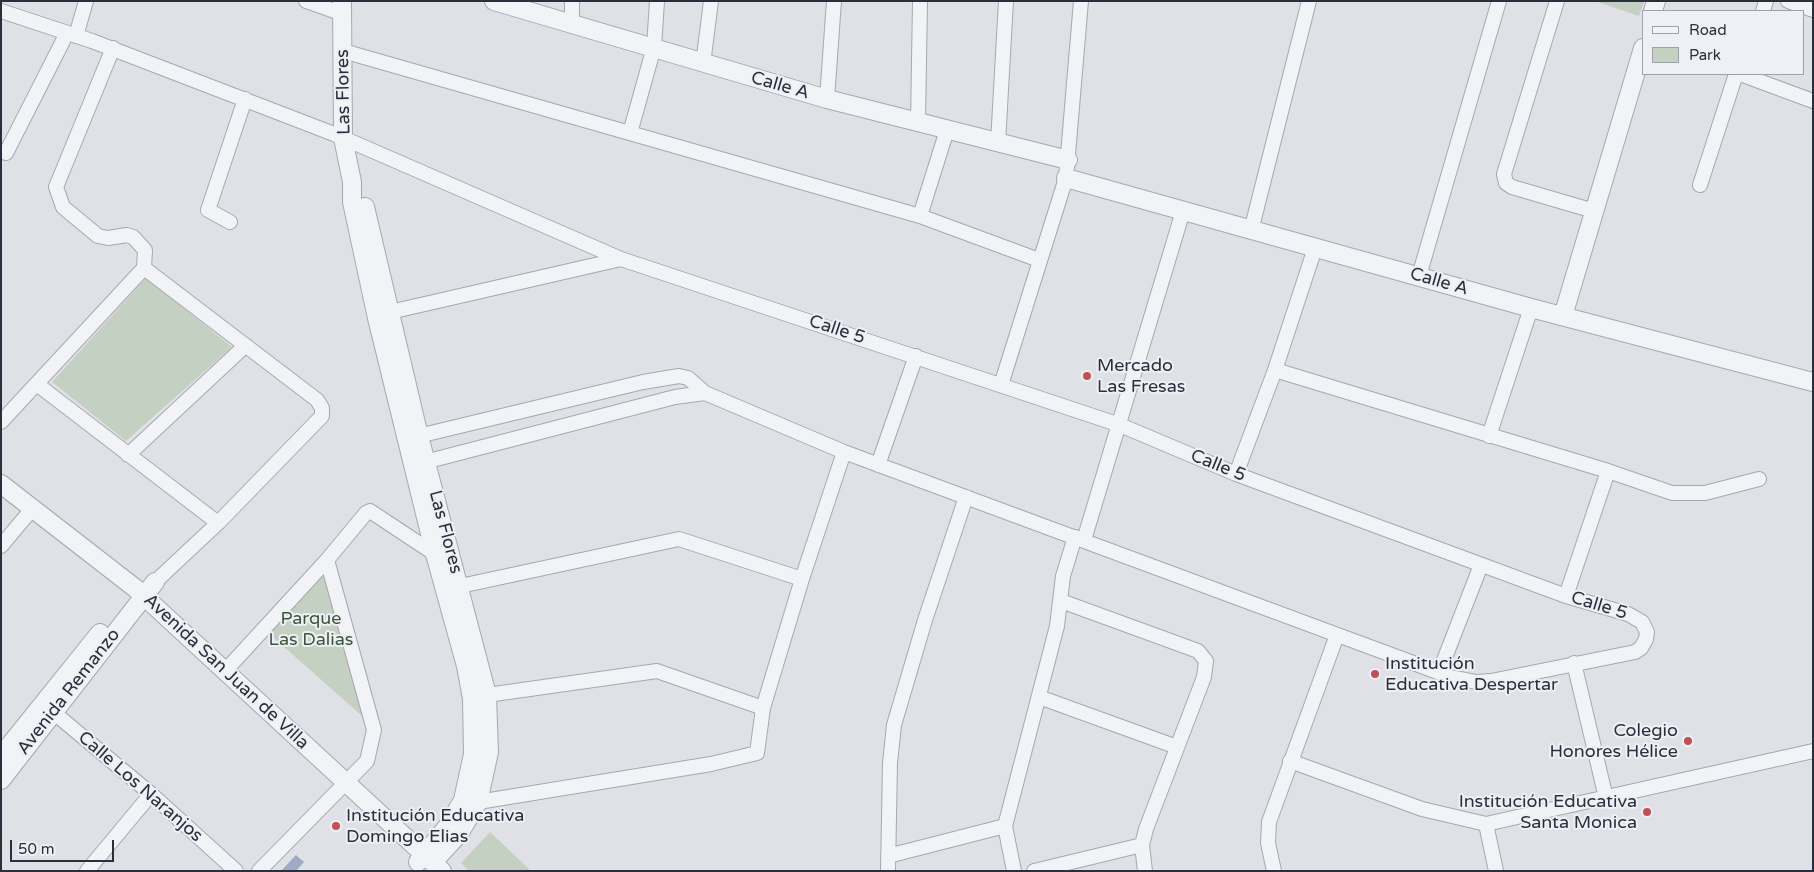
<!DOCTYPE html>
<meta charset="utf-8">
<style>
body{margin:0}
#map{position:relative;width:1814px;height:872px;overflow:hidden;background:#e0e1e7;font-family:"Varela Round",sans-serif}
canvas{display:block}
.frame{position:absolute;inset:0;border:2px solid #2a2e3d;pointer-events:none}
.legend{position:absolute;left:1642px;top:10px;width:162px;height:65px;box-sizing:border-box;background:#eff0f5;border:1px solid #a0a2ab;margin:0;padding:6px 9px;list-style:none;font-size:15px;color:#2a2e3d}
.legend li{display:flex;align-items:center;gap:10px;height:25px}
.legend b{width:25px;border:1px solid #a0a2ab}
.scale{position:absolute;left:10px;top:840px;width:104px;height:22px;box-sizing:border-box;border:2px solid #2a2e3d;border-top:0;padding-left:6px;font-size:15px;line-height:18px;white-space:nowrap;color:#2a2e3d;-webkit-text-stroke:4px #eff0f5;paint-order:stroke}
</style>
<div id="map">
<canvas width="1814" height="872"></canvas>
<div class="frame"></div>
<ul class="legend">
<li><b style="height:6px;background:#f2f3f6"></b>Road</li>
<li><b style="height:14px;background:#c3d0c2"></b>Park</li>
</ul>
<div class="scale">50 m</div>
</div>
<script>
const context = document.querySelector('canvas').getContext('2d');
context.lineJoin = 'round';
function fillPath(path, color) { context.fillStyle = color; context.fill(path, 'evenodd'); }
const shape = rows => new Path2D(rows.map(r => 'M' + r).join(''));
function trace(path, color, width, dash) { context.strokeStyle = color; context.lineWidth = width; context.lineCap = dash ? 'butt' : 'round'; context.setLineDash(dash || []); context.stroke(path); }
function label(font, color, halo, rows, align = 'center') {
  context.font = font + ' "Varela Round",sans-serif'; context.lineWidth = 4; context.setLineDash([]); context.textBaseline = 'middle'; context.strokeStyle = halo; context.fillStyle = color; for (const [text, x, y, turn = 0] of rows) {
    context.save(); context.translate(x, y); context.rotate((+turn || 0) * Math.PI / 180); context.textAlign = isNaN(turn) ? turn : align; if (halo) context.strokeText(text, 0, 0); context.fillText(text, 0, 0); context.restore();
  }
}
const green = shape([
 [1595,1,1644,1,1639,16],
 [146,278,232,347,126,441,52,382],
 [326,568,370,723,266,631],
 [490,832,531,871,469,871,461,863]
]);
const water = shape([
 [296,855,304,862,296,871,281,871]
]);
const minor = shape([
 [306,1,343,14],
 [1557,1,1504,174,1506,183,1512,187,1594,211],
 [1788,1,1813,10],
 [1,11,92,41,334,134,621,259,1120,425,1236,474,1566,596,1628,614,1642,622,1647,632,1646,639,1641,648,1635,652,1491,681,1476,682,1451,677,844,452,705,393,688,378,679,376,643,382,410,438],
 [1763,11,1766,1],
 [572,24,572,1],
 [76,36,86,1],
 [343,51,920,216,1039,260],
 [703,64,711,1],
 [1740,74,1813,101],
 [827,99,834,1],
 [918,123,920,1],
 [630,133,654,47,657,1],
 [998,143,1006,1],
 [6,153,67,33],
 [1700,185,1736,74],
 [920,216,947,130],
 [230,222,208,210,245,99],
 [1251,231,1309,1],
 [144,268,317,400,322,408,322,416,218,523,155,582],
 [1419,276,1499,1],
 [390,312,621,259],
 [1275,370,1608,471,1672,493,1705,493,1759,479],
 [38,385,218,523],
 [1001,385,1066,178,1081,1],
 [1,422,144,268,145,250,133,237,127,235,108,238,98,236,63,207,56,187,113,48],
 [1489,436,1531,308],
 [128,455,245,346],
 [417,464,675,397,705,393],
 [878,465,916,356],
 [1236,474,1275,370,1315,248],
 [1084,540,1183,211],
 [1,546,27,515],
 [451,588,679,539,802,579],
 [1566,596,1608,471],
 [1061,601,1198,651,1206,661,1204,677,1146,829,1142,845,1145,871],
 [1574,663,1606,798],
 [226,670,327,560,366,513,370,511,435,554],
 [1439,673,1481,565],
 [487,695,657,671,763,708],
 [1039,697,1177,747],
 [46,706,151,794,236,871],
 [1290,761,1422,809,1486,824,1813,751],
 [471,801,478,802,711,764,757,753,763,708,802,579,844,452],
 [1486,824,1496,871],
 [1005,826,1014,871],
 [888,856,1005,826,1057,626,1063,576,1075,537],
 [87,871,151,794],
 [259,871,367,761,374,730,327,560],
 [888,871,890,763,894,725,925,620,966,497],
 [1034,871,1142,845],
 [1274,871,1268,843,1269,822,1337,635]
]);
const tertiary = shape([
 [342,1,343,138,352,182,352,202,377,318,435,554,466,666,472,699,473,754,463,800,447,827,418,862],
 [494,1,827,99,1068,160],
 [1653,11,1656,1],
 [1066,178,1531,308,1813,382],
 [365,207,419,436,487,695,489,752,478,802,459,834,435,860],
 [1563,316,1643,48],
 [1,484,135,588,442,871],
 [1,756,100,633],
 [1,780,155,582]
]);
const markers = [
 [1087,376,5,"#bf5153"],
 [1375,674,5,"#bf5153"],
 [1688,741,5,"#bf5153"],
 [1647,812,5,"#bf5153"],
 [336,826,5,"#bf5153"]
];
const streetNames = [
 ["Calle A",780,86,16],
 ["Las Flores",344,92,-91],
 ["Calle A",1439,282,16],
 ["Calle 5",837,330,18],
 ["Calle 5",1218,466,22],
 ["Las Flores",445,532,75],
 ["Calle 5",1599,606,17],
 ["Avenida San Juan de Villa",226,672,43],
 ["Avenida Remanzo",69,692,-52],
 ["Calle Los Naranjos",140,787,41]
];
const poiNames = [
 ["Mercado",1097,366],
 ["Las Fresas",1097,387],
 ["Institución",1385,664],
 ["Educativa Despertar",1385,685],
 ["Colegio",1678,731,"right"],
 ["Honores Hélice",1678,752,"right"],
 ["Institución Educativa",1637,802,"right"],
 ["Santa Monica",1637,823,"right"],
 ["Institución Educativa",346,816],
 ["Domingo Elias",346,837]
];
const parkNames = [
 ["Parque",311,619],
 ["Las Dalias",311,640]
];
fillPath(green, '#c3d0c2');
fillPath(water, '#9eabc3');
trace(minor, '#a6a8b1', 16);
trace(tertiary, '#a6a8b1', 20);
trace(minor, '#f2f3f6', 14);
trace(tertiary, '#f2f3f6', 18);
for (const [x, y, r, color] of markers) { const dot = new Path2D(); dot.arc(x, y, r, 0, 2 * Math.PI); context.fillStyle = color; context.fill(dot); trace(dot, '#eff0f5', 2); }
label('18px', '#2a2e3d', '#eff0f5', streetNames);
label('18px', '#2a2e3d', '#eff0f5', poiNames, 'left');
label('18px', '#3a5739', '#eff0f5', parkNames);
</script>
